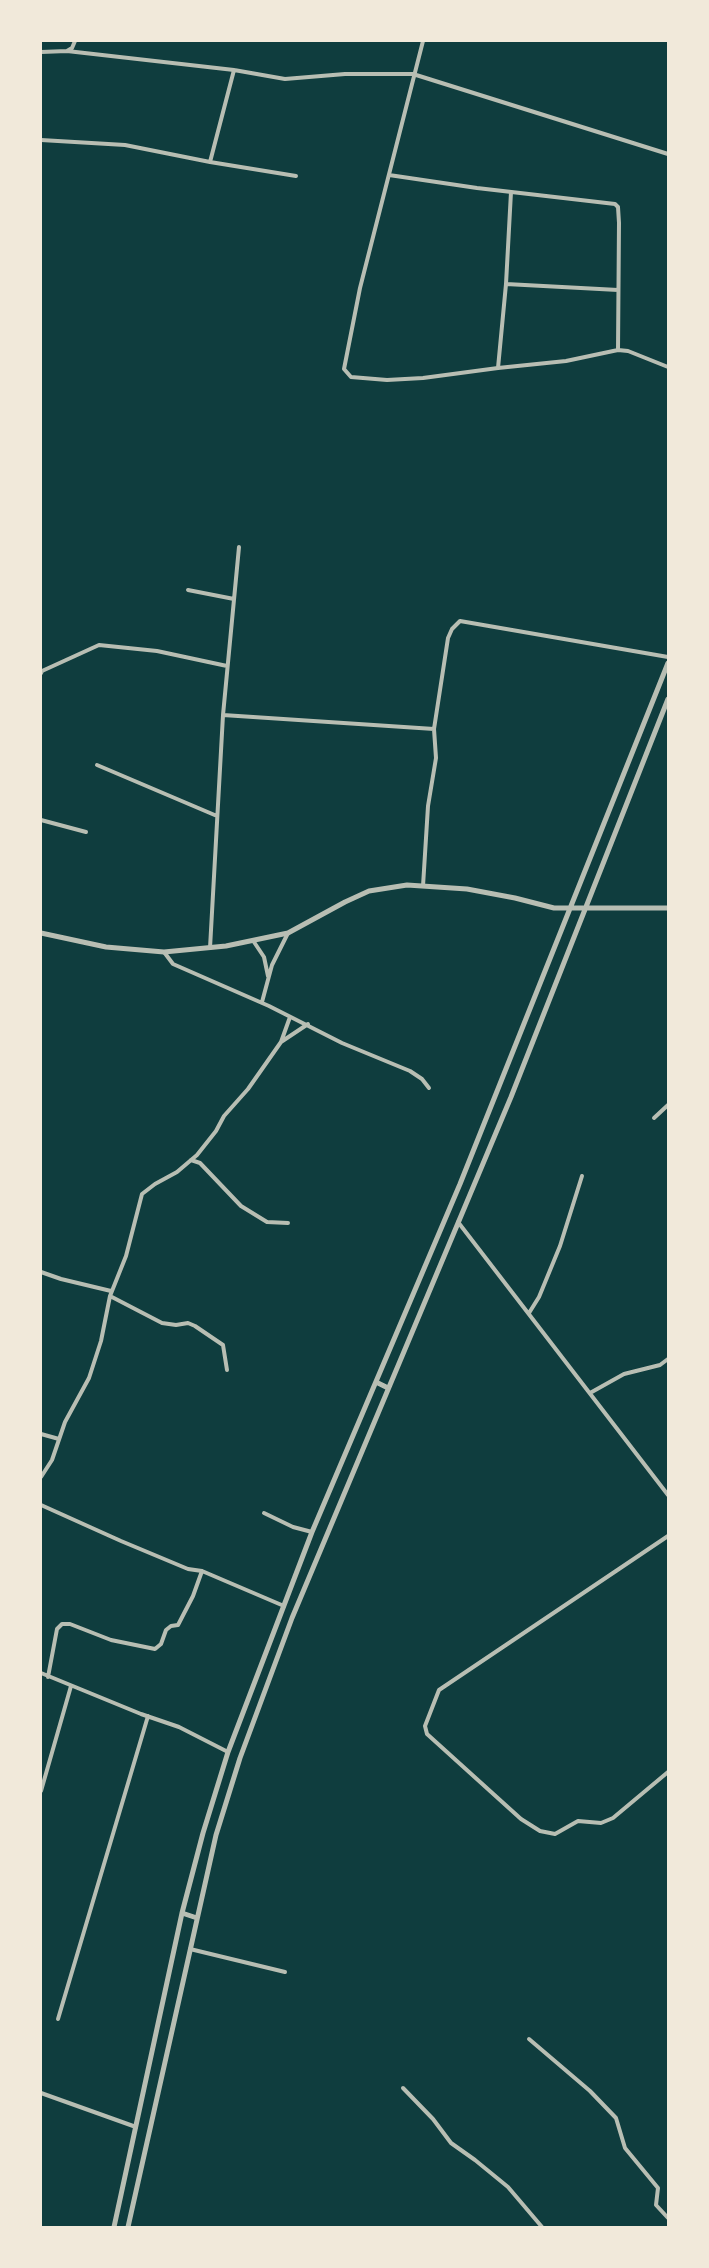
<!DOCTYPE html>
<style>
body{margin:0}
#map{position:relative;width:709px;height:2268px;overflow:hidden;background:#0f3d3e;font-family:"Crimson Pro",serif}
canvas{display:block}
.frame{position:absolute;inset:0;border:42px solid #f1e9da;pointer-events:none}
</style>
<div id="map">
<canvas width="709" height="2268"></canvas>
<div class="frame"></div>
</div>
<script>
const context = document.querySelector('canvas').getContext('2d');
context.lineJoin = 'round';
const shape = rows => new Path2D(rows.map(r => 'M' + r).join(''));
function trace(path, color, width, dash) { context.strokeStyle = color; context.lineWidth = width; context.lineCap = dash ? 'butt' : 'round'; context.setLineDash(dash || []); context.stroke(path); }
const minor = shape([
 [423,41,360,288,344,369,351,377,387,380,423,378,498,368],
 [67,51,72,48,75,41],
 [41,52,67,51,234,70,285,79,345,74,413,74,668,154],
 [41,140,125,145,210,162,296,176],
 [210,162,234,70],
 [389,175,477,188,615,204,618,207,619,223,618,350,628,351,668,367],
 [511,192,506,284,498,368,566,361,618,350],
 [506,284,618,290],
 [188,590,234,599],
 [41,673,42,671,99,645,157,651,227,666],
 [223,715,434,729],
 [97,765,217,816],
 [41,820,86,832],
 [423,886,428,806,436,758,434,729,448,638,452,629,460,621,668,657],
 [254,942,264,957,268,976],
 [210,948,223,715,239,547],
 [164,952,173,964,269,1006,342,1043,410,1071,422,1079,429,1088],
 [262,1002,272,965,288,933],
 [281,1042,308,1024],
 [654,1118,668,1105],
 [191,1160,200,1163,241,1206,267,1222,288,1223],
 [458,1222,668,1495],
 [41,1272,61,1279,111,1291],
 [110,1296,162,1323,176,1325,188,1323,195,1326,223,1345,227,1370],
 [529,1313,539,1297,560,1246,582,1176],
 [590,1393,624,1374,660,1365,668,1359],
 [41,1434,59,1439],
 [41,1477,52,1460,65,1422,89,1378,101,1341,110,1296,126,1256,142,1194,155,1184,177,1172,197,1155,216,1131,224,1116,248,1089,281,1042,290,1017],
 [41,1505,121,1541,188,1569,202,1571,284,1606],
 [264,1513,293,1527,312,1532],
 [668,1536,439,1690,425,1726,427,1734,521,1819,540,1831,555,1834,578,1821,601,1823,613,1818,668,1772],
 [41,1673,141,1714,179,1727,228,1752],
 [48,1677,57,1629,62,1624,70,1624,111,1640,155,1649,161,1644,166,1630,171,1626,178,1625,193,1596,202,1571],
 [41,1791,71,1686],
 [190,1949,285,1972],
 [58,2019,148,1716],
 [529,2039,590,2091,616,2118,625,2148,658,2188,656,2205,668,2218],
 [403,2088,433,2119,451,2143,475,2160,508,2187,542,2227],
 [41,2093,136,2127]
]);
const tertiary = shape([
 [41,933,106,947,164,952,226,946,288,933,345,902,369,891,407,885,467,889,515,898,554,908,668,908],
 [376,1382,388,1388],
 [182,1913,197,1918],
 [114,2227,182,1913,203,1833,228,1752,312,1532,460,1184,668,663],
 [128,2227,216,1835,240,1758,292,1618,511,1097,668,699]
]);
trace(minor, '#b8beb3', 4);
trace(tertiary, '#b8beb3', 5);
</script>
